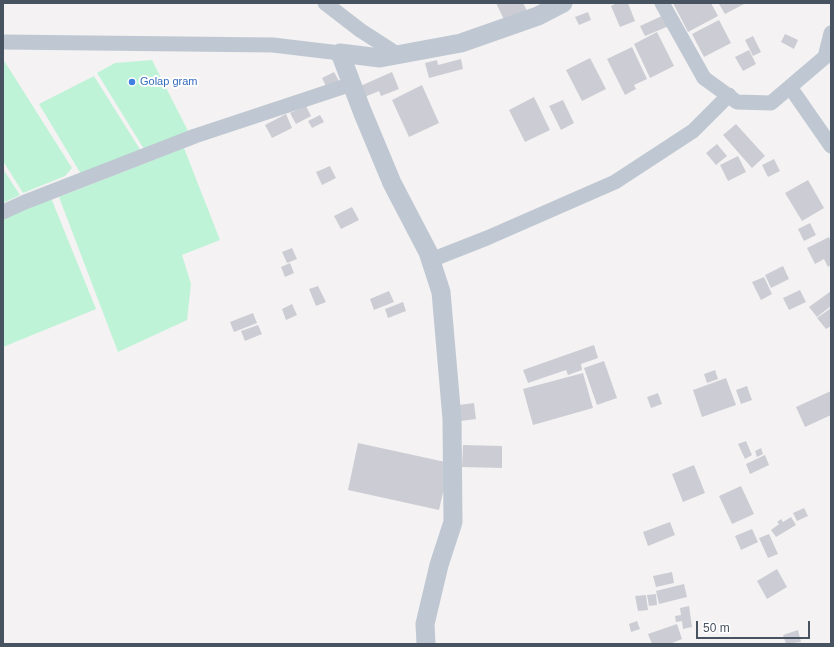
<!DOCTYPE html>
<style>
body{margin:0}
#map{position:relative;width:834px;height:647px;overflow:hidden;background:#f4f2f2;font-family:Helvetica,sans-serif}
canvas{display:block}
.frame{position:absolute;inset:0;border:4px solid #485361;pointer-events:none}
.scale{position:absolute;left:696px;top:621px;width:114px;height:18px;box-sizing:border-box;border:2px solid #485361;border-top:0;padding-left:5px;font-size:12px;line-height:14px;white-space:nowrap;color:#485361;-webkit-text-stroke:3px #fff;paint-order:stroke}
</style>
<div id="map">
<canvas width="834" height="647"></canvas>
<div class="frame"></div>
<div class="scale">50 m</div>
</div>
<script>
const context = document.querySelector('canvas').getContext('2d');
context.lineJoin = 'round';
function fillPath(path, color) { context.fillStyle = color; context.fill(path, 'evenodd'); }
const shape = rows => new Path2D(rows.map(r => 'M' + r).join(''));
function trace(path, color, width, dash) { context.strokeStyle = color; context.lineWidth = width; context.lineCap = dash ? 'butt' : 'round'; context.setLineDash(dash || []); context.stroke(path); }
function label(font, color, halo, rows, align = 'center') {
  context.font = font + ' Helvetica,sans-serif'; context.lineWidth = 4; context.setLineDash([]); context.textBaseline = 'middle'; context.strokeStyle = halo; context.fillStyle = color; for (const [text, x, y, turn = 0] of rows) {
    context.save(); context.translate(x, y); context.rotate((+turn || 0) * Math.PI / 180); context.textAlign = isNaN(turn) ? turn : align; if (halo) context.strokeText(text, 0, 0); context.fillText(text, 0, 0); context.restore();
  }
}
const green = shape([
 [3,59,72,168,65,176,23,193,3,161],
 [152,60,189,133,144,149,97,73,115,63],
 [94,76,141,151,81,174,39,104],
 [184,148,220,240,182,255,191,284,187,320,118,352,59,197],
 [3,169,20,195,3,203],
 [51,198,96,309,3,347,3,219]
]);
const building = shape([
 [496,3,523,3,529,15,507,26],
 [617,3,628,3,635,21,620,27,611,6],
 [673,3,711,3,718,16,688,32],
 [722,3,746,3,725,14,719,4],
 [588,12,591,20,579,25,575,17],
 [664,15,669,26,645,36,640,26],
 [719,20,731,43,704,57,692,34],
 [657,32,674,66,650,78,634,44],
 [785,34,798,40,794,49,781,42],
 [753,36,761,52,753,56,745,40],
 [632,47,647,79,634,85,636,89,625,95,607,59],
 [749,50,756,64,743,71,735,57],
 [590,58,606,89,582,101,566,70],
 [461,59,463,69,429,78,425,63,437,60,438,65],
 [334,72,339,81,328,90,322,78],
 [392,72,399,89,381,96,379,91,362,98,358,87],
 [422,85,439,123,409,137,392,100],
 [534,97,550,130,525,142,509,110],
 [563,100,574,123,561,130,549,106],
 [306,106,311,116,296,124,290,113],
 [286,114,292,128,272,138,265,125],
 [320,115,324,122,312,128,308,121],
 [736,124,765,156,752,168,723,135],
 [717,144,727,156,716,165,706,153],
 [738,156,746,172,728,181,720,165],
 [774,159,780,171,768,177,762,165],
 [330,166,336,178,322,185,316,172],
 [808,180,824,208,802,221,785,193],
 [352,207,359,220,341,229,334,216],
 [810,223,816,235,804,241,798,229],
 [829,237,831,242,831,265,828,267,824,259,815,264,807,248],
 [292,248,297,259,287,263,282,252],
 [290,263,294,273,285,277,281,267],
 [783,266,789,279,771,288,765,275],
 [764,277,772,294,761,300,752,282],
 [318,286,326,302,316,306,309,289],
 [800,290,806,302,789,310,783,298],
 [389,291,394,302,374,310,370,299],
 [831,291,831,306,817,317,809,307],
 [403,302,406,311,388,318,385,309],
 [292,304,297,315,286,320,282,309],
 [831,308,831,326,826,329,817,318],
 [253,313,257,323,234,332,230,322],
 [258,325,262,334,245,341,241,331],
 [594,345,598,358,581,364,582,370,568,375,566,370,528,383,523,370],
 [604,361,617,398,597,405,584,368],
 [715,370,718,379,707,383,704,374],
 [583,373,593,408,533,425,523,389],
 [726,378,736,405,702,417,693,390],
 [747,386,752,400,741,404,736,390],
 [831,391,831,415,805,427,796,407],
 [658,393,662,404,651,408,647,397],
 [474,403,476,419,461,421,459,405],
 [746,441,752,455,745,459,738,444],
 [358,443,450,463,439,510,348,490],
 [463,445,502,446,502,468,462,467],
 [761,448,763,454,757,457,755,451],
 [765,455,769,465,750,474,746,464],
 [694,465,705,493,683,502,672,474],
 [741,486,754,514,732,524,719,496],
 [804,508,808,516,797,521,793,513],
 [791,517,796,525,776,537,771,530,779,524,777,522,781,519,783,522],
 [670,522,675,535,648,546,643,532],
 [752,529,758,542,741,550,735,536],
 [769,534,778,554,768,558,759,538],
 [777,569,787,587,767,599,757,581],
 [672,572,674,583,656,587,653,576],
 [684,584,687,597,659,604,656,591],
 [656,594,657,605,649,606,647,595],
 [646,595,648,610,638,611,635,596],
 [689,606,692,627,683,629,682,621,676,622,675,616,681,615,680,608],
 [637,621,640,629,631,632,629,624],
 [677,624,682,639,670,644,652,644,648,634],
 [798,630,801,642,786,644,783,635]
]);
const minor = shape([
 [325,3,360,30,397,54],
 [662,3,704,78,737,102,771,103,825,57,831,33],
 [3,42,273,45,340,53],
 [790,87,831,146],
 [3,212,25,202,195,136,352,84],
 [431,260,487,238,615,182,693,131,729,95]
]);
const tertiary = shape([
 [426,644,425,624,439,565,453,522,452,419,441,292,428,252,392,183,362,111,340,53,380,58,461,43,538,16,563,3]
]);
const markers = [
 [132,82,4,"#3f7fe0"]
];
const shopNames = [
 ["Golap gram",140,82]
];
fillPath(green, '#bff3d7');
fillPath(building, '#cccdd4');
trace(minor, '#bfc8d2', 15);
trace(tertiary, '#bfc8d2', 19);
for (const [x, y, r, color] of markers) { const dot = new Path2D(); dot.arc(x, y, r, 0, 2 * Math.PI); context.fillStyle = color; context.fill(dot); trace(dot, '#fff', 1.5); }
label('11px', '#366cbe', '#fff', shopNames, 'left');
</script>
